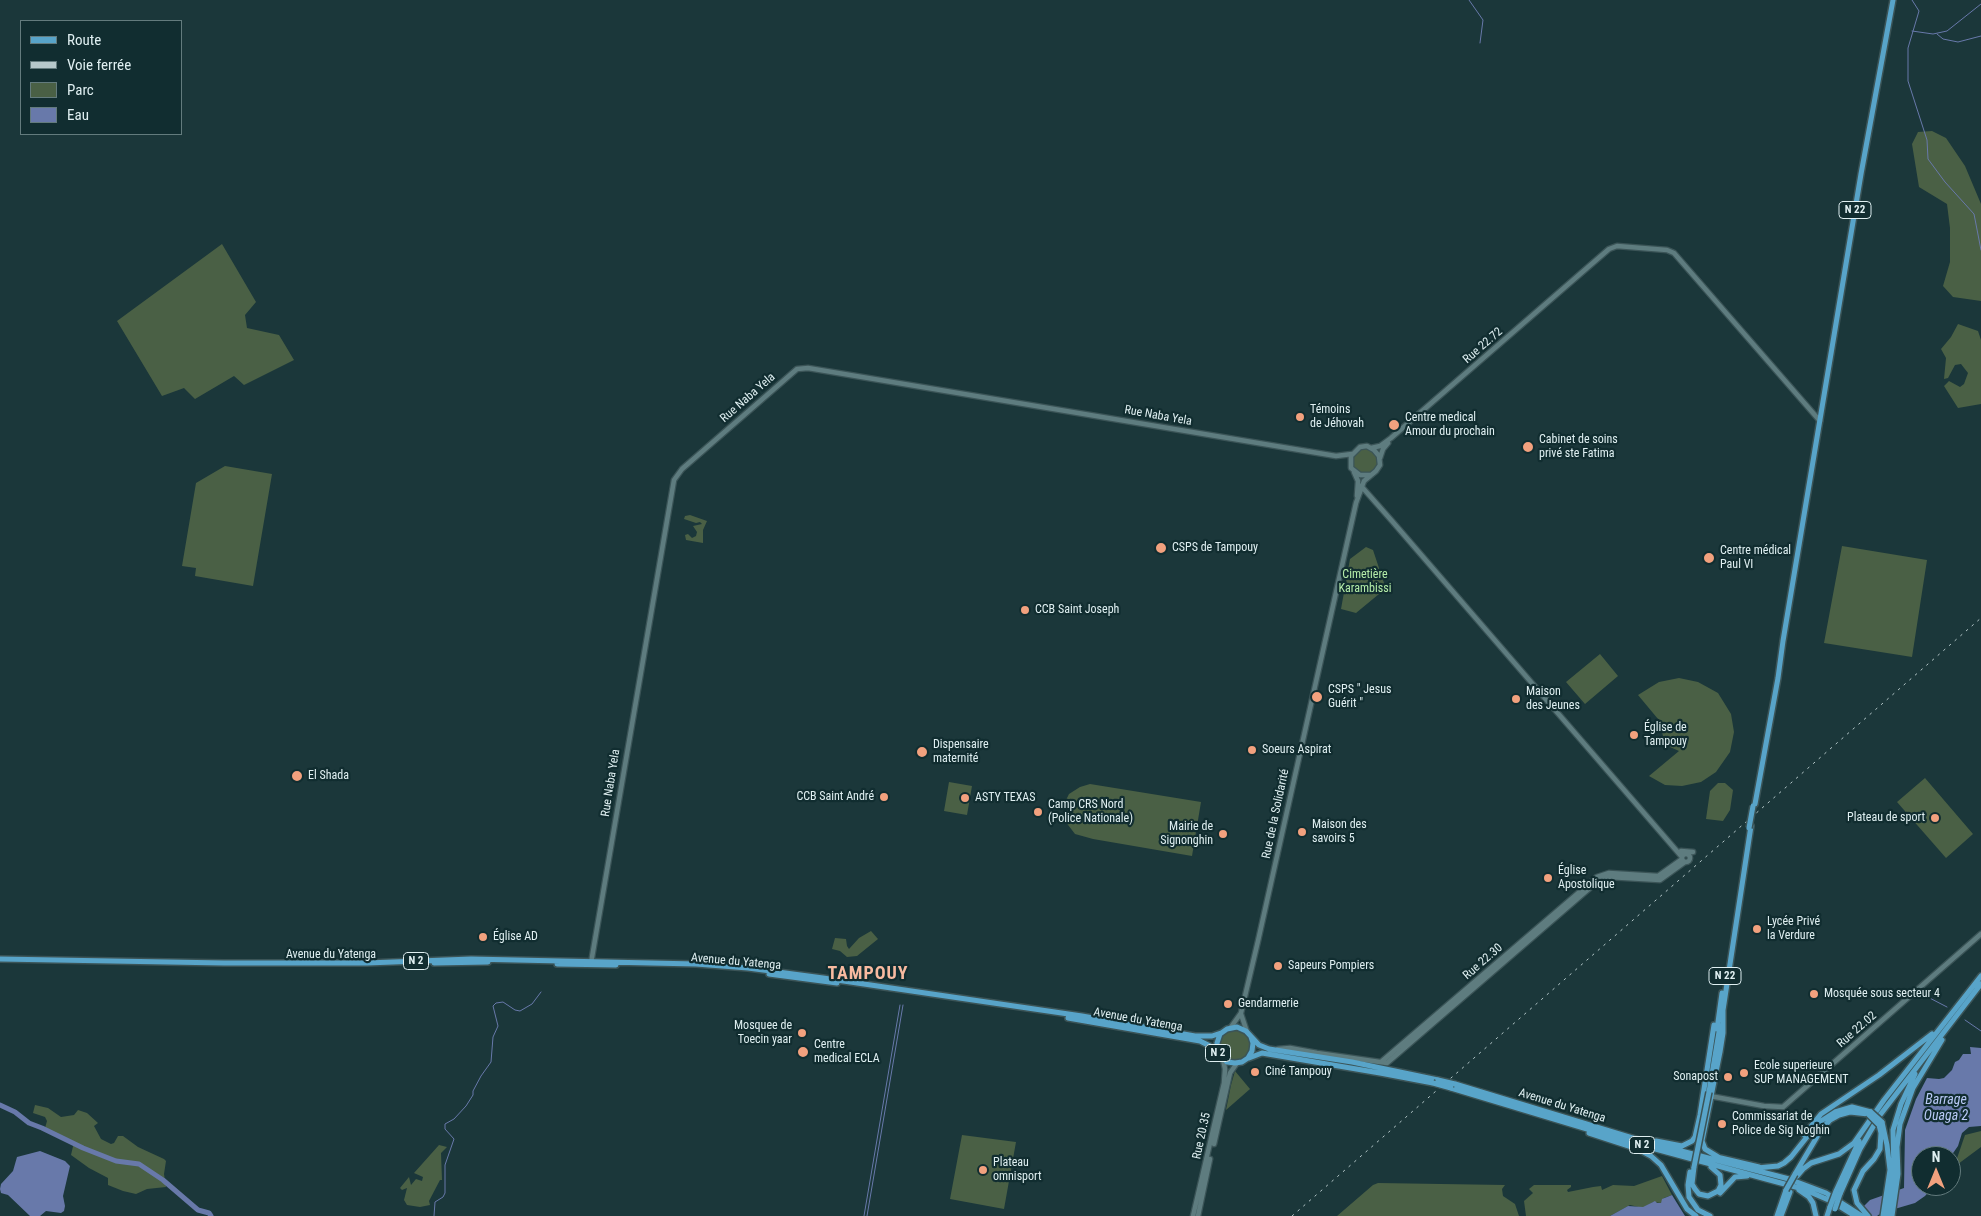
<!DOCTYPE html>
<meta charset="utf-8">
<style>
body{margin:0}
#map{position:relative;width:1981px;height:1216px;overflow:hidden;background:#1b373a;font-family:"Roboto Condensed",sans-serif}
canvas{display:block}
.legend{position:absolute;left:20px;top:20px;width:162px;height:115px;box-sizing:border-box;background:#112d30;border:1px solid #637b7d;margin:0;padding:6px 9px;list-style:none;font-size:15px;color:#dfeff1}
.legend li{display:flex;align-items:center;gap:10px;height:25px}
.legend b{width:25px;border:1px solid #637b7d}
.north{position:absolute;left:1911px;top:1146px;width:50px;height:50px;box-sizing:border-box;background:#112d30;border:1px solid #637b7d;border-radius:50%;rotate:0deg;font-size:14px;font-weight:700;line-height:20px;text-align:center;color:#dfeff1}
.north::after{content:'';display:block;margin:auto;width:18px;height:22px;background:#f2a17e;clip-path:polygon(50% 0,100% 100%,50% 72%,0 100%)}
</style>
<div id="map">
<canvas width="1981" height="1216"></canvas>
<ul class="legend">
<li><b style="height:6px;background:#58a4c9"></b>Route</li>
<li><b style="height:6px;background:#b6c8ca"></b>Voie ferrée</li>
<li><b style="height:14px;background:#4a6045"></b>Parc</li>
<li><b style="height:14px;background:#6879aa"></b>Eau</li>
</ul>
<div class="north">N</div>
</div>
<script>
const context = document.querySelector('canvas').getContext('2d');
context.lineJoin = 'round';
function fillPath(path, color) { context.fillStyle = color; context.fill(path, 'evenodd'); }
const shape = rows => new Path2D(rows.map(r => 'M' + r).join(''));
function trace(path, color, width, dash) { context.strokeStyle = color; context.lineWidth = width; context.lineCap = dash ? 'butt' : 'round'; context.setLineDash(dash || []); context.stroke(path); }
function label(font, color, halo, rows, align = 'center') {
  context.font = font + ' "Roboto Condensed",sans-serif'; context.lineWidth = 4.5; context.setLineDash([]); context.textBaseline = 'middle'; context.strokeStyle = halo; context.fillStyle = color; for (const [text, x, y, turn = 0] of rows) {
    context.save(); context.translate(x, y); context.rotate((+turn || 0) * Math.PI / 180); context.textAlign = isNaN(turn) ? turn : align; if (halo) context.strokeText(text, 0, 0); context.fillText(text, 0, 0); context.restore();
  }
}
const green = shape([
 [1932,131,1946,138,1965,166,1981,204,1981,301,1953,297,1943,286,1950,262,1950,228,1947,204,1919,187,1912,144,1918,132],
 [222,244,256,302,245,315,247,328,279,335,294,360,244,385,234,376,195,399,184,388,162,396,117,321],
 [1958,324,1978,331,1981,340,1981,404,1958,408,1944,386,1949,381,1960,387,1964,384,1968,373,1961,364,1955,365,1948,378,1944,379,1946,358,1941,349,1951,337],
 '1352 461a13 13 0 1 1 26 0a13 13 0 1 1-26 0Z',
 [225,466,272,474,253,586,195,576,196,568,182,566,196,483],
 [690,515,707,521,703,530,703,543,686,540,685,535,688,534,692,538,696,536,697,532,693,526,702,524,700,522,696,523,684,519,685,516],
 [1842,546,1927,560,1912,657,1824,643],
 [1366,547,1373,550,1384,583,1379,594,1356,613,1341,609,1350,559],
 [1600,654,1618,676,1585,704,1566,682],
 [1679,678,1698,682,1718,693,1731,714,1734,732,1730,752,1716,772,1701,782,1682,786,1665,785,1649,776,1679,751,1670,747,1664,740,1662,732,1663,725,1638,695,1659,682],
 [1925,778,1973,834,1946,858,1897,802],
 [949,782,972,786,967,815,944,811],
 [1718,783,1725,783,1733,790,1730,810,1723,821,1706,819,1710,791],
 [1090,784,1201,802,1192,856,1093,839,1075,834,1065,821,1064,804,1069,794,1080,787],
 [871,931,878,939,857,956,847,957,840,951,832,949,835,938,846,939,847,946,849,949,859,938],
 '1219 1045a16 16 0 1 1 32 0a16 16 0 1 1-32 0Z',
 [1235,1071,1250,1089,1226,1110,1231,1085],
 [35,1105,48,1108,61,1117,74,1115,78,1110,87,1113,98,1123,94,1126,101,1139,111,1144,114,1143,118,1136,123,1136,138,1147,164,1159,166,1161,164,1174,166,1187,147,1189,136,1194,123,1191,108,1185,108,1178,89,1168,71,1155,74,1142,45,1128,47,1121,45,1117,33,1113],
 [1981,1131,1981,1147,1954,1167,1965,1135],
 [962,1135,1016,1142,1004,1209,950,1199],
 [439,1145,447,1147,441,1153,442,1180,440,1180,429,1201,430,1205,420,1207,407,1205,404,1200,407,1188,402,1190,400,1188,409,1177,411,1185,416,1179,422,1181,423,1177,414,1173],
 [1662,1176,1672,1195,1664,1198,1661,1203,1653,1202,1643,1208,1630,1205,1610,1216,1526,1216,1524,1201,1533,1193,1529,1189,1534,1185,1571,1185,1571,1187,1567,1190,1568,1192,1593,1187,1601,1186,1602,1190,1613,1185,1634,1186],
 [1378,1183,1505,1185,1502,1189,1503,1196,1515,1204,1519,1216,1337,1216,1373,1185]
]);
const water = shape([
 [1970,1047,1981,1048,1981,1126,1969,1127,1962,1133,1958,1146,1951,1156,1921,1156,1921,1186,1934,1186,1925,1196,1915,1203,1881,1213,1877,1216,1854,1216,1870,1200,1904,1188,1905,1130,1916,1099,1927,1078,1939,1079,1944,1078,1952,1070,1955,1062,1959,1060,1963,1054,1971,1054],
 [40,1151,65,1161,70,1166,63,1196,65,1206,64,1211,61,1213,46,1211,40,1216,30,1216,8,1195,1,1193,0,1189,1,1184,13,1171,17,1157],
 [1672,1195,1685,1216,1610,1216,1628,1206,1643,1207,1655,1201,1657,1203,1661,1203,1662,1199]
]);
const stream = shape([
 [1469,0,1483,20,1480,43],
 [1912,0,1919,11,1908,48,1908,81,1927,140,1928,159,1945,182,1974,214,1981,250],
 [1912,31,1933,34,1947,31,1981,4],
 [1937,34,1943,39,1958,42,1981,36],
 [1918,992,1947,1007],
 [1965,1020,1981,1031],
 [434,1216,435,1202,443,1197,445,1193,445,1165,454,1139,445,1129,445,1124,454,1119,466,1106,473,1095,473,1091,481,1076,491,1062,493,1037,498,1026,493,1006,496,1003,503,1002,515,1010,520,1011,532,1004,541,992],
 [864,1216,900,1005],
 [867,1216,903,1005]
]);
const river = shape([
 [0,1105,15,1112,29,1123,42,1128,83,1148,116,1161,139,1164,163,1180,198,1210,209,1213,211,1216]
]);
const secondary = shape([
 [1371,448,1380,446,1391,438,1587,268,1609,249,1617,246,1667,250,1674,253,1820,421],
 [1380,458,1383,449,1388,443],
 [1354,472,1358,481,1357,496],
 [1358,485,1362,487,1392,521,1682,857],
 [1681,851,1693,852],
 '1682 858a4 4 0 1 1 8 0a4 4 0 1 1-8 0Z',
 [591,963,674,480,682,469,797,369,808,368,1336,456,1352,454],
 [1241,1014,1247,1032],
 [1231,1027,1241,1013,1258,941,1356,503,1364,481,1376,471,1380,465,1379,456,1374,450,1367,446,1360,447,1351,456,1351,468,1360,475,1371,475],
 [1278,1049,1290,1048,1317,1053,1387,1063,1599,880,1609,877,1660,880,1685,862],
 [1381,1062,1597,877,1609,873,1658,876,1682,859],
 [1710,1096,1764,1106,1783,1107,1981,934],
 [1214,1144,1230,1073,1237,1063],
 [1193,1216,1224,1083,1225,1069,1223,1059],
 [1198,1216,1210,1159]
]);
const primary = shape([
 [1755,804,1778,678,1783,641,1861,174,1893,0],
 [0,959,224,963,367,963,471,959,696,964,748,968,823,978,1082,1016,1195,1036,1212,1036,1221,1033],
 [434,963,488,962],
 [557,964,616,965],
 [769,974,837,983],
 [1723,1010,1751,826],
 [1068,1018,1200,1041,1210,1046,1220,1056],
 [1717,1029,1722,993],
 [1251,1037,1253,1043,1252,1051,1248,1058,1242,1062,1235,1063,1227,1062,1218,1052,1217,1043,1220,1034,1227,1029,1237,1027,1246,1031,1259,1045,1269,1049,1352,1062,1438,1080],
 [1249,1058,1262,1053,1380,1073,1433,1083],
 [1455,1084,1639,1140,1789,1179,1826,1193,1862,1216],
 [1451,1088,1637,1144,1803,1189,1831,1201,1855,1216],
 [1709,1092,1720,1026],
 [1882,1122,1887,1145,1890,1170,1883,1216],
 [1589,1133,1638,1149,1651,1156,1661,1165,1687,1209,1696,1216],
 [1804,1135,1821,1114,1879,1075,1932,1034],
 [1656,1141,1682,1146,1692,1141,1695,1137,1700,1115,1714,1025],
 [1721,1158,1759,1167],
 [1723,1160,1705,1149,1702,1141,1720,1052,1723,1033,1723,1008],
 [1694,1167,1692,1184,1695,1189,1699,1194,1708,1196,1718,1191,1721,1185,1720,1175,1711,1167],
 [1757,1168,1778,1166,1784,1163,1791,1157,1818,1123,1835,1112,1852,1107,1871,1112],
 [1690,1172,1688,1185,1689,1197,1698,1210,1710,1216],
 [1795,1174,1821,1130,1830,1120,1839,1115,1850,1112,1868,1114],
 [1797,1176,1803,1169,1811,1163,1839,1154,1854,1143,1884,1100,1981,976],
 [1799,1190,1809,1197,1813,1203,1816,1216],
 [1836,1191,1859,1141],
 [1720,1193,1735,1177,1747,1176],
 [1840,1194,1860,1149,1880,1115,1981,984],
 [1777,1216,1786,1190],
 [1781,1216,1790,1192],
 [1827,1216,1830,1207],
 [1868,1216,1857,1203,1854,1190,1863,1171,1874,1159,1880,1149,1881,1133,1879,1125],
 [1887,1216,1894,1174,1893,1130,1901,1104,1915,1074],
 [1892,1216,1898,1174,1897,1147,1900,1124,1913,1088,1942,1040]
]);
const rail = shape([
 [1292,1216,1981,618]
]);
const primaryBridge = shape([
 [1749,828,1753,806],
 [1438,1080,1455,1084],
 [1433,1083,1451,1088],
 [1871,1112,1882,1122],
 [1868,1114,1879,1125],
 [1694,1167,1709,1092],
 [1786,1190,1795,1174],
 [1830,1207,1836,1191],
 [1835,1209,1840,1194]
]);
const markers = [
 [1300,417,5,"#f2a17e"],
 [1394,425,6,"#f2a17e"],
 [1528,447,6,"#f2a17e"],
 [1161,548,6,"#f2a17e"],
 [1709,558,6,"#f2a17e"],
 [1025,610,5,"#f2a17e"],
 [1317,697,6,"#f2a17e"],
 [1516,699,5,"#f2a17e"],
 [1634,735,5,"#f2a17e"],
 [1252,750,5,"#f2a17e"],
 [922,752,6,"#f2a17e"],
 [297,776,6,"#f2a17e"],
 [884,797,5,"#f2a17e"],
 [965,798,5,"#f2a17e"],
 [1038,812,5,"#f2a17e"],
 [1935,818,5,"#f2a17e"],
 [1302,832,5,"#f2a17e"],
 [1223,834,5,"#f2a17e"],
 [1548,878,5,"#f2a17e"],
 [1757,929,5,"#f2a17e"],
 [483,937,5,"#f2a17e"],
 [1278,966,5,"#f2a17e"],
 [1814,994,5,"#f2a17e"],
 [1228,1004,5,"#f2a17e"],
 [802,1033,5,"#f2a17e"],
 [803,1052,6,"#f2a17e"],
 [1255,1072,5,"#f2a17e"],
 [1744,1073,5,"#f2a17e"],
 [1728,1077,5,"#f2a17e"],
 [1722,1124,5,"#f2a17e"],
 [983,1170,5,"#f2a17e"]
];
const shields = [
 [1855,210,32],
 [416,961,25],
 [1725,976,32],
 [1218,1053,25],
 [1642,1145,25]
];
const shieldNames = [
 ["N 22",1855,210],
 ["N 2",416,961],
 ["N 22",1725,976],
 ["N 2",1218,1053],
 ["N 2",1642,1145]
];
const streetNames = [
 ["Rue 22.72",1483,346,-41],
 ["Rue Naba Yela",748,398,-41],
 ["Rue Naba Yela",1158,416,10],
 ["Rue Naba Yela",611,783,-81],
 ["Rue de la Solidarité",1276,814,-78],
 ["Avenue du Yatenga",331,955],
 ["Avenue du Yatenga",736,962,5],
 ["Rue 22.30",1483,962,-41],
 ["Avenue du Yatenga",1138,1020,10],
 ["Rue 22.02",1857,1030,-41],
 ["Avenue du Yatenga",1562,1106,17],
 ["Rue 20.35",1202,1136,-78]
];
const poiNames = [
 ["Témoins",1310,410],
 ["de Jéhovah",1310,424],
 ["Centre medical",1405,418],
 ["Amour du prochain",1405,432],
 ["Cabinet de soins",1539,440],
 ["privé ste Fatima",1539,454],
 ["CSPS de Tampouy",1172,548],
 ["Centre médical",1720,551],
 ["Paul VI",1720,565],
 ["CCB Saint Joseph",1035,610],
 ["CSPS \" Jesus",1328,690],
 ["Guérit \"",1328,704],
 ["Maison",1526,692],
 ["des Jeunes",1526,706],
 ["Église de",1644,728],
 ["Tampouy",1644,742],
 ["Dispensaire",933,745],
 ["maternité",933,759],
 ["Soeurs Aspirat",1262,750],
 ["El Shada",308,776],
 ["CCB Saint André",874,797,"right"],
 ["ASTY TEXAS",975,798],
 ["Camp CRS Nord",1048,805],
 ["(Police Nationale)",1048,819],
 ["Plateau de sport",1925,818,"right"],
 ["Maison des",1312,825],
 ["savoirs 5",1312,839],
 ["Mairie de",1213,827,"right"],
 ["Signonghin",1213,841,"right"],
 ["Église",1558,871],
 ["Apostolique",1558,885],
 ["Lycée Privé",1767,922],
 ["la Verdure",1767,936],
 ["Église AD",493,937],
 ["Sapeurs Pompiers",1288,966],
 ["Mosquée sous secteur 4",1824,994],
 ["Gendarmerie",1238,1004],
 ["Mosquee de",792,1026,"right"],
 ["Toecin yaar",792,1040,"right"],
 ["Centre",814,1045],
 ["medical ECLA",814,1059],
 ["Ecole superieure",1754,1066],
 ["SUP MANAGEMENT",1754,1080],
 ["Ciné Tampouy",1265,1072],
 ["Sonapost",1718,1077,"right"],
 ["Commissariat de",1732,1117],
 ["Police de Sig Noghin",1732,1131],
 ["Plateau",993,1163],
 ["omnisport",993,1177]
];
const parkNames = [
 ["Cimetière",1365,575],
 ["Karambissi",1365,589]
];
const waterNames = [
 ["Barrage",1946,1100],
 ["Ouaga 2",1946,1116]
];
const districtNames = [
 ["TAMPOUY",868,974]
];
fillPath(green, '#4a6045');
fillPath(water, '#6879aa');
trace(stream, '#6879aa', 1);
trace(river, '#6879aa', 5);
trace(secondary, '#3b5457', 7);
trace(primary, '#3b5457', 8);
trace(secondary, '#5e7c7f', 4.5);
trace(primary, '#58a4c9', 5);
trace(rail, '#b6c8ca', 1, [2.5, 5]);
trace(primaryBridge, '#3b5457', 8, []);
trace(primaryBridge, '#58a4c9', 5);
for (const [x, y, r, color] of markers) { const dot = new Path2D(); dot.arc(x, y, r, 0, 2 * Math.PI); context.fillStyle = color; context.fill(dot); trace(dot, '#112d30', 2); }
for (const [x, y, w] of shields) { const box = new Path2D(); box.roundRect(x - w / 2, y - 8.5, w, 17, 4); context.fillStyle = '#112d30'; context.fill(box); trace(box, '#dfeff1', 1); }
label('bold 11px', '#dfeff1', null, shieldNames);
label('12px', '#dfeff1', '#112d30', streetNames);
label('12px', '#dfeff1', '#112d30', poiNames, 'left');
label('12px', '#b4eca8', '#112d30', parkNames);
label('italic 14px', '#bacaf7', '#112d30', waterNames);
context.letterSpacing = '1px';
label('bold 18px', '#f8baa0', '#112d30', districtNames);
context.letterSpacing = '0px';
</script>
